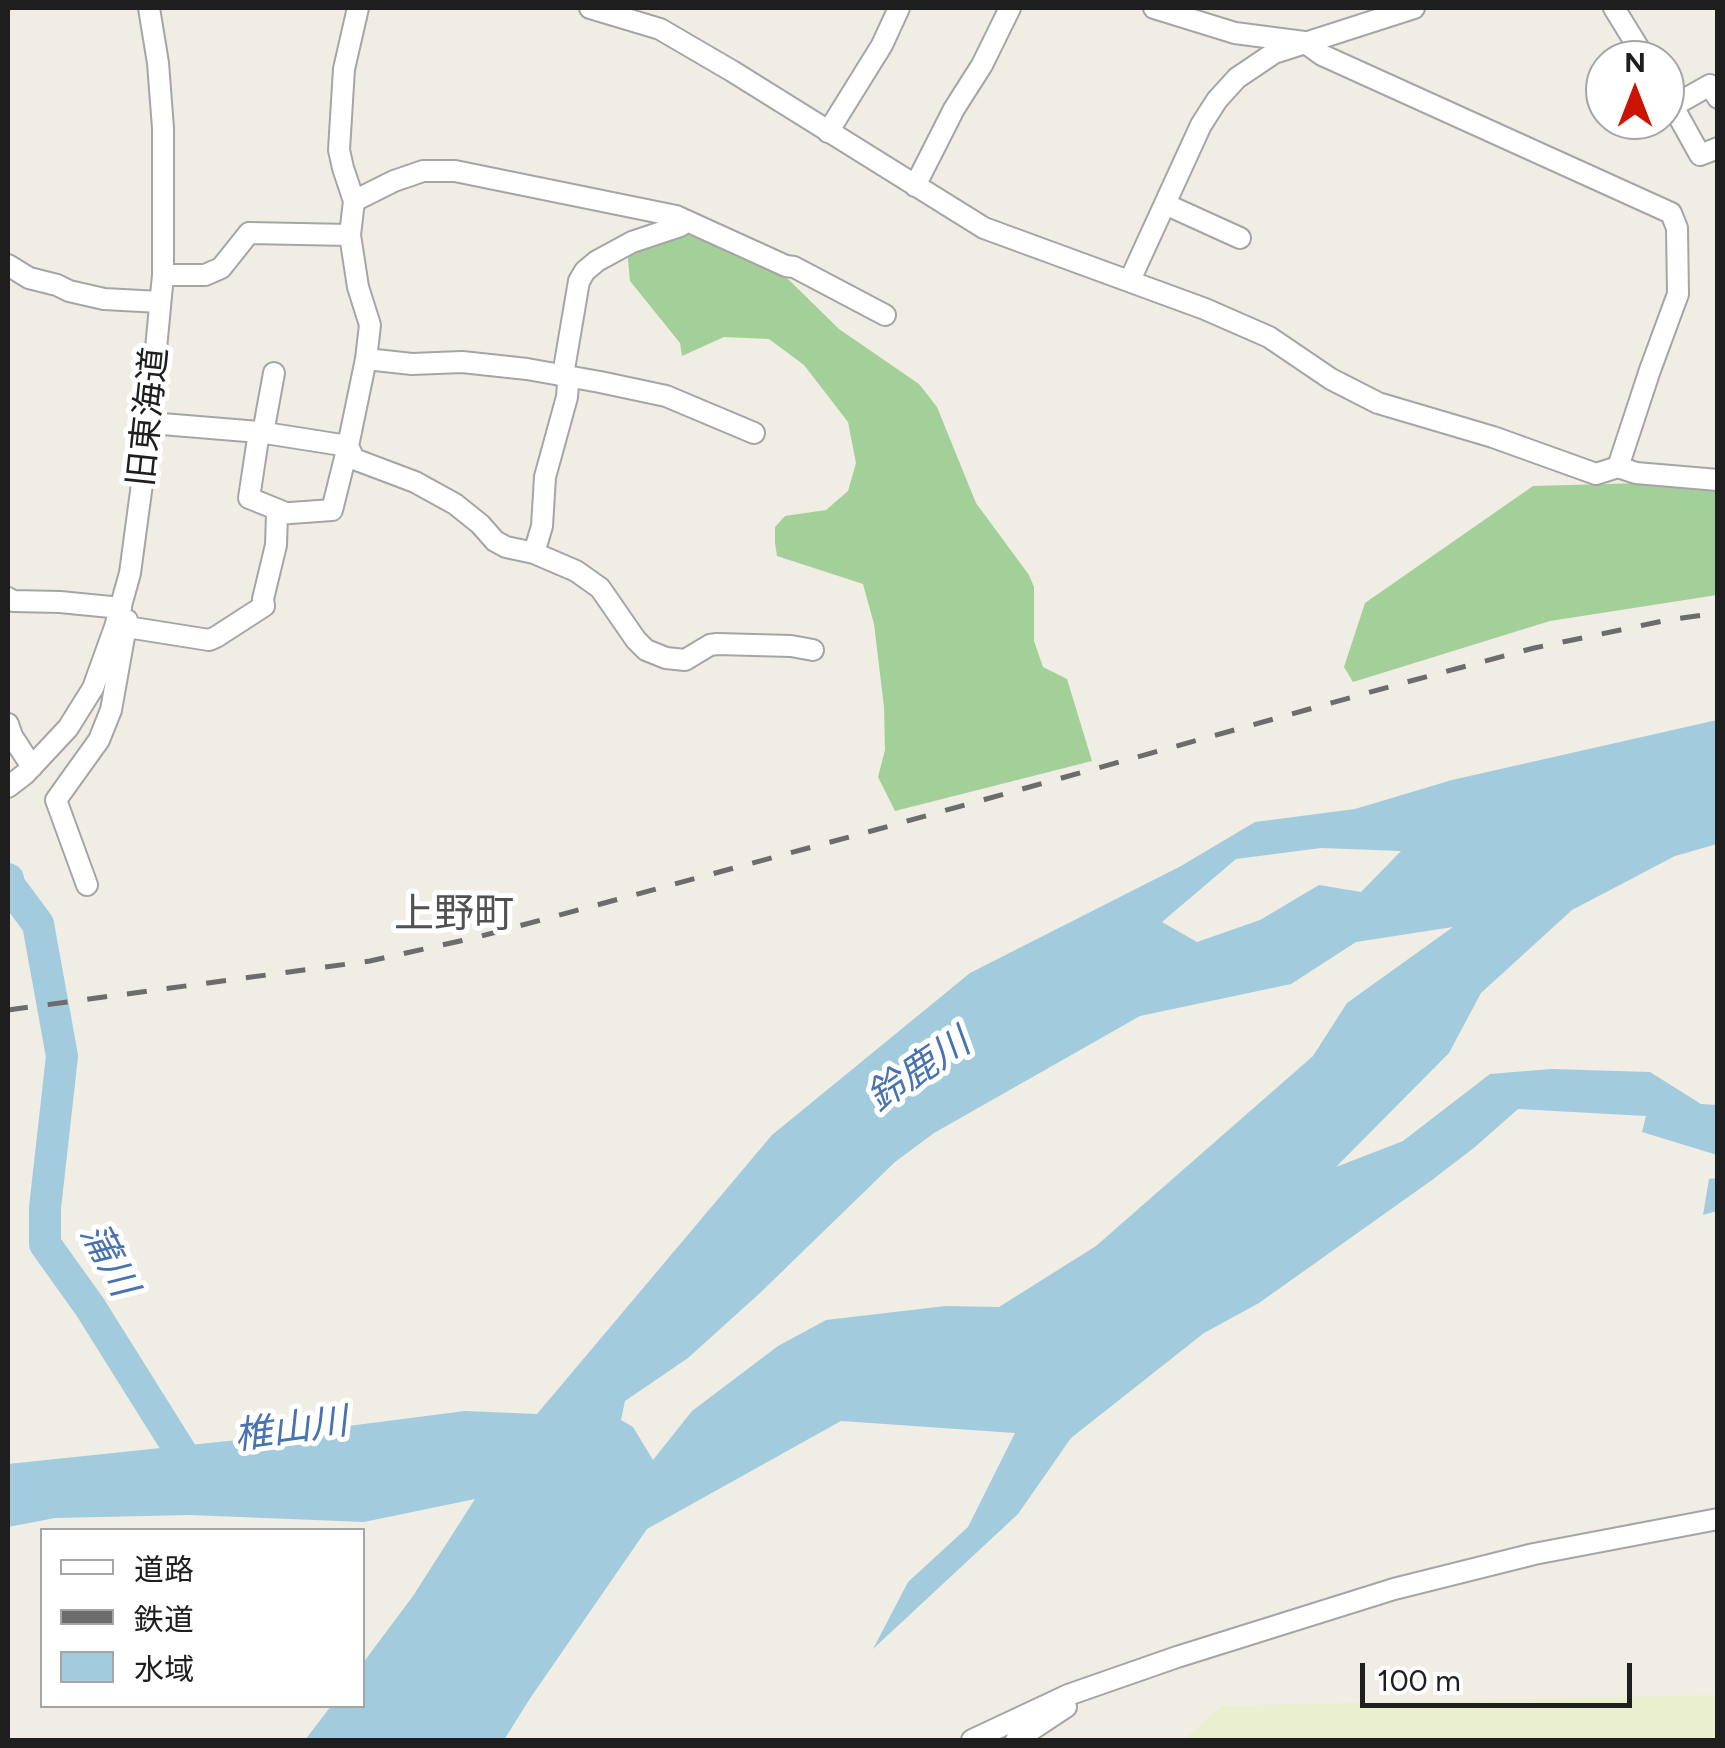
<!DOCTYPE html>
<meta charset="utf-8">
<style>
body{margin:0}
#map{position:relative;width:1725px;height:1748px;overflow:hidden;background:#efede4;font-family:Figtree,"Noto Sans JP",sans-serif}
canvas{display:block}
.frame{position:absolute;inset:0;border:10px solid #1e1e1e;pointer-events:none}
.legend{position:absolute;left:40px;top:1528px;width:325px;height:180px;box-sizing:border-box;background:#fff;border:2px solid #a5a5a5;margin:0;padding:12px 18px;list-style:none;font-size:30px;color:#1e1e1e}
.legend li{display:flex;align-items:center;gap:20px;height:50px}
.legend b{width:50px;border:2px solid #a5a5a5}
.north{position:absolute;left:1585px;top:40px;width:100px;height:100px;box-sizing:border-box;background:#fff;border:2px solid #a5a5a5;border-radius:50%;rotate:0deg;font-size:28px;font-weight:700;line-height:40px;text-align:center;color:#1e1e1e}
.north::after{content:'';display:block;margin:auto;width:35px;height:45px;background:#cc1300;clip-path:polygon(50% 0,100% 100%,50% 72%,0 100%)}
.scale{position:absolute;left:1360px;top:1663px;width:272px;height:45px;box-sizing:border-box;border:5px solid #1e1e1e;border-top:0;padding-left:12px;font-size:30px;line-height:35px;white-space:nowrap;color:#1e1e1e;-webkit-text-stroke:8px #fff;paint-order:stroke}
</style>
<div id="map">
<canvas width="1725" height="1748"></canvas>
<div class="frame"></div>
<ul class="legend">
<li><b style="height:12px;background:#fff"></b>道路</li>
<li><b style="height:12px;background:#6c6c6c"></b>鉄道</li>
<li><b style="height:28px;background:#a3cbde"></b>水域</li>
</ul>
<div class="north">N</div>
<div class="scale">100 m</div>
</div>
<script>
const context = document.querySelector('canvas').getContext('2d');
context.lineJoin = 'round';
function fillPath(path, color) { context.fillStyle = color; context.fill(path, 'evenodd'); }
const shape = rows => new Path2D(rows.map(r => 'M' + r).join(''));
function trace(path, color, width, dash) { context.strokeStyle = color; context.lineWidth = width; context.lineCap = dash ? 'butt' : 'round'; context.setLineDash(dash || []); context.stroke(path); }
function label(font, color, halo, rows, align = 'center') {
  context.font = font + ' Figtree,"Noto Sans JP",sans-serif'; context.lineWidth = 10; context.setLineDash([]); context.textBaseline = 'middle'; context.strokeStyle = halo; context.fillStyle = color; for (const [text, x, y, turn = 0] of rows) {
    context.save(); context.translate(x, y); context.rotate((+turn || 0) * Math.PI / 180); context.textAlign = isNaN(turn) ? turn : align; if (halo) context.strokeText(text, 0, 0); context.fillText(text, 0, 0); context.restore();
  }
}
const farmland = shape([
 [1717,1695,1717,1740,1184,1740,1221,1706]
]);
const forest = shape([
 [684,234,739,247,788,279,839,329,919,384,937,407,976,503,1029,575,1034,587,1034,641,1043,667,1067,679,1092,761,895,811,878,777,885,750,884,707,874,624,863,584,777,556,775,543,775,527,785,516,826,510,848,491,856,463,848,422,804,365,769,339,724,337,682,356,680,343,630,281,626,238],
 [1717,481,1717,595,1550,621,1353,682,1344,667,1365,603,1533,486]
]);
const water = shape([
 [1717,720,1717,844,1675,856,1572,910,1481,993,1449,1053,1336,1167,1403,1141,1490,1074,1551,1069,1650,1072,1701,1104,1717,1105,1717,1155,1642,1132,1646,1116,1518,1109,1475,1147,1432,1180,1259,1303,1204,1333,1071,1438,1018,1514,873,1649,908,1582,968,1527,1015,1433,841,1421,647,1529,531,1697,504,1740,305,1740,331,1706,362,1706,363,1663,413,1596,475,1499,364,1522,190,1515,55,1518,8,1527,8,1464,247,1439,465,1411,537,1414,772,1135,970,973,1181,866,1255,822,1355,809,1452,780],
 [1321,848,1401,851,1361,892,1319,885,1260,920,1197,942,1162,922,1236,859],
 [1453,927,1347,1003,1313,1056,1096,1246,999,1307,946,1306,826,1320,778,1346,692,1411,653,1460,633,1427,621,1420,625,1401,688,1358,760,1293,895,1162,934,1133,1140,1016,1291,984,1356,942],
 [1717,1178,1717,1211,1703,1215,1709,1179]
]);
const river = shape([
 [8,879,9,885,38,924,62,1056,45,1208,45,1244,90,1307,199,1481]
]);
const minor = shape([
 [590,8,660,29,732,71,984,228,1205,309,1269,337,1331,379,1378,403,1493,437,1596,474,1618,467,1650,370,1678,294,1677,228,1671,213,1322,55,1304,42,1235,33,1154,8],
 [1614,8,1646,60],
 [1665,92,1700,155,1718,148],
 [1673,106,1710,85,1718,98],
 [828,132,882,45,899,8],
 [915,186,954,109,982,65,1010,8],
 [354,201,394,181,423,171,455,171,676,216,786,266,794,267,885,315],
 [1165,204,1240,238],
 [8,265,29,278,57,285,69,291,104,299,160,302],
 [163,275,205,275,221,268,249,233,350,235],
 [1130,280,1201,125,1217,100,1237,78,1274,53,1414,8],
 [366,359,412,364,462,362,527,369,600,382,666,396,754,433],
 [150,423,259,432,348,446,354,459,415,482,455,504,480,524,495,541,506,547,534,553,576,571,600,588,636,640,646,650,666,658,685,660,710,645,717,644,791,646,813,650],
 [259,432,249,498,286,513],
 [263,433,274,373],
 [1618,467,1636,473,1718,480],
 [534,553,542,526,545,477,567,397,568,383,563,375,579,281,585,271,597,261,632,242,680,226,687,221],
 [8,598,13,601,60,602,121,608],
 [127,627,209,640,216,637,264,606,263,599,276,545,277,514,332,510,348,446,366,359,370,325,358,287,350,235,354,201,343,168,339,150,344,69,358,8],
 [8,724,12,736,32,767],
 [8,787,25,774,68,728,93,688,115,627,130,573,146,454,163,275,163,128,158,63,149,8],
 [87,885,56,800,99,740,111,710,127,620],
 [972,1740,1068,1695,1177,1657,1394,1589,1534,1554,1718,1519],
 [1016,1740,1066,1707]
]);
const rail = shape([
 [8,1010,370,961,478,937,875,830,1403,683,1534,648,1668,620,1718,613]
]);
const streetNames = [
 ["旧東海道",149,417,-84]
];
const waterNames = [
 ["鈴鹿川",919,1071,-34],
 ["蒲川",108,1260,62],
 ["椎山川",291,1430,-8]
];
const quarterNames = [
 ["上野町",454,915]
];
fillPath(farmland, '#e9efcf');
fillPath(forest, '#a3d098');
fillPath(water, '#a3cbde');
trace(river, '#a3cbde', 32);
trace(minor, '#a5a5a5', 24);
trace(minor, '#fff', 20);
trace(rail, '#6c6c6c', 5, [20, 20]);
label('35px', '#1e1e1e', '#fff', streetNames);
label('italic 38px', '#4872b0', '#fff', waterNames);
label('40px', '#515151', '#fff', quarterNames);
</script>
